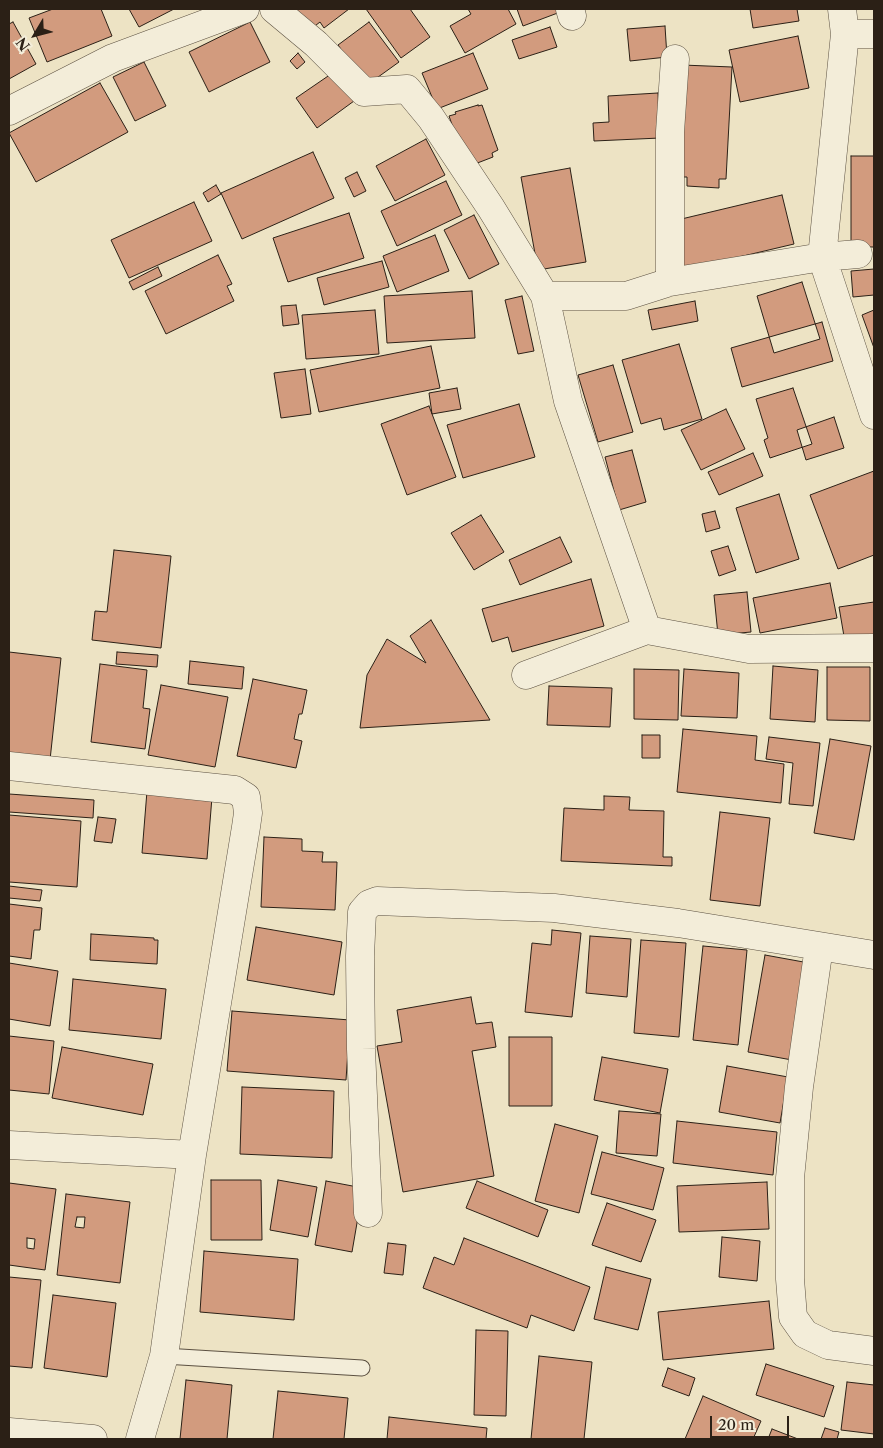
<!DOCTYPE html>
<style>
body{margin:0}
#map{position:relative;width:883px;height:1448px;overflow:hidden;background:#ede3c4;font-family:"Libre Caslon Text",serif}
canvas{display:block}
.frame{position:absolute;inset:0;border:10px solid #2b2016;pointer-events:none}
.north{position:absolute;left:10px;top:10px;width:50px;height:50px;-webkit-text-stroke:4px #f3edd9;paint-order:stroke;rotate:233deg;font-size:14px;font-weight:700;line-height:20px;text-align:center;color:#2b2016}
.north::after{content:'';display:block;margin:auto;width:18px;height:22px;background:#2b2016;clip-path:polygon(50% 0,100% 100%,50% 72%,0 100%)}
.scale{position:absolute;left:710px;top:1416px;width:79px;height:22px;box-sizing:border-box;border:2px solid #2b2016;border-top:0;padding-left:6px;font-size:15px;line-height:18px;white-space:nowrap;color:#2b2016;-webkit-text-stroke:4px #f3edd9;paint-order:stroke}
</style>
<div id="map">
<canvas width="883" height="1448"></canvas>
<div class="frame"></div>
<div class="north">N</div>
<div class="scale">20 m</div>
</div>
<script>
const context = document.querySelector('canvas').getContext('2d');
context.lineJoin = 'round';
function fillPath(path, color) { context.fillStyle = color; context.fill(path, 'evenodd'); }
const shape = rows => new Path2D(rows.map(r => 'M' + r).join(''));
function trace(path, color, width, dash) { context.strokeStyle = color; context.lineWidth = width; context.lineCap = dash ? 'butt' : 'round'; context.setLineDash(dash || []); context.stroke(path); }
const building = shape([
 [53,9,101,9,112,36,47,62,29,18,53,9],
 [129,9,174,9,139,27,129,9],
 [296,9,349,9,324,28,320,22,311,29,296,9],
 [366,9,410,9,430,37,401,58,366,9],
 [468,9,508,9,516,24,465,53,450,26,471,14,468,9],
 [517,9,562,9,563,11,523,26,517,9],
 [750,9,797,9,799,21,753,28,750,9],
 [13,22,36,64,9,79,9,24,13,22],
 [250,22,270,62,209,92,189,52,250,22],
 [369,22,399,62,367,85,338,45,369,22],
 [665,26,667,57,630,61,627,29,665,26],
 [550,27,557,47,519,59,512,40,550,27],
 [798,36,809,88,740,102,729,50,798,36],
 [298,53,305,62,297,69,290,61,298,53],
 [473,53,488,89,437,109,422,73,473,53],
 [144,62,166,106,135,121,113,77,144,62],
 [682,65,732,67,726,179,719,179,719,188,687,186,687,177,677,177,682,65],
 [334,72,354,101,317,128,296,98,334,72],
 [100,83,128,132,36,182,9,133,100,83],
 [658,93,660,138,594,141,593,123,609,122,608,96,658,93],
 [478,105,478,106,482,105,498,150,492,153,493,157,467,167,449,116,456,114,455,112,478,105],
 [426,139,445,175,395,201,376,166,426,139],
 [313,152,334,198,242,239,221,193,313,152],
 [851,156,874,156,874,247,851,247,851,156],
 [570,168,586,262,538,270,521,177,570,168],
 [357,172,366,191,354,197,345,178,357,172],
 [446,181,462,215,397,246,381,211,446,181],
 [216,185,221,194,208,202,203,193,216,185],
 [782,195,794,244,684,270,673,221,782,195],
 [194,202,212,241,129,278,111,240,194,202],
 [349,213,364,258,288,282,273,238,349,213],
 [474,215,499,264,469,279,444,230,474,215],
 [435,235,449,271,397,292,383,256,435,235],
 [218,255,232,284,227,286,234,301,166,334,145,291,218,255],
 [382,261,389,287,324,305,317,278,382,261],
 [158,267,162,276,133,290,129,282,158,267],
 [874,269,874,295,853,297,851,271,874,269],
 [802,282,820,339,774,353,757,296,802,282],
 [472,291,475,338,387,343,384,296,472,291],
 [522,296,534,351,518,354,505,300,522,296],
 [695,301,698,321,652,330,648,310,695,301],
 [296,305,299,324,283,326,281,306,296,305],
 [375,310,379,354,306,359,302,315,375,310],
 [874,310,874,348,862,315,874,310],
 [822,322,833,361,742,387,731,348,822,322],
 [679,344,702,419,664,430,661,418,641,424,622,360,679,344],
 [431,346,440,388,319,412,310,370,431,346],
 [613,365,633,432,598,442,578,375,613,365],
 [305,369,311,414,281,418,274,373,305,369],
 [457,388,461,409,432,414,429,393,457,388],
 [793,388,812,444,770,458,764,440,768,438,756,399,793,388],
 [519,404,535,457,463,478,447,425,519,404],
 [429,406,456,477,407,495,381,424,429,406],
 [726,409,745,449,701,470,681,430,726,409],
 [834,417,844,448,806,460,797,430,834,417],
 [632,450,646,502,619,510,605,457,632,450],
 [753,453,763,476,719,495,708,472,753,453],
 [874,471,874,555,838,569,810,495,874,471],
 [779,494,799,559,756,573,736,508,779,494],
 [715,511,720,528,706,532,702,514,715,511],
 [481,515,504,552,474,570,451,533,481,515],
 [560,537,572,562,520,585,509,560,560,537],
 [728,546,736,570,719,576,711,551,728,546],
 [114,550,171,556,161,648,92,640,95,611,107,612,114,550],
 [591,579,604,626,512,652,508,637,492,642,482,609,591,579],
 [830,583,837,618,760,633,753,598,830,583],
 [747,592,751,632,718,635,714,595,747,592],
 [874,602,874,643,846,648,839,607,874,602],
 [431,620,490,720,360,728,367,675,387,639,426,663,410,636,431,620],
 [9,652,61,658,50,760,9,763,9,652],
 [117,652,158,655,157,667,116,664,117,652],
 [190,661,244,667,242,689,188,684,190,661],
 [100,664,147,670,143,708,150,709,145,749,91,742,100,664],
 [773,666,818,670,815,722,770,719,773,666],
 [827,667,870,667,870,721,827,720,827,667],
 [634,669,679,670,678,720,634,719,634,669],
 [684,669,739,673,737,718,681,716,684,669],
 [253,679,307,690,302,714,299,714,294,739,302,741,296,768,237,756,253,679],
 [161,685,228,697,215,767,148,755,161,685],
 [549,686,612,688,610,727,547,725,549,686],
 [683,729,757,736,755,760,784,764,781,803,677,792,683,729],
 [642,735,660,735,660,758,642,758,642,735],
 [769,737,820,743,813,806,789,804,793,763,766,759,769,737],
 [830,739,871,746,854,840,814,833,830,739],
 [147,791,212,797,207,859,142,853,147,791],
 [9,794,94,800,93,818,9,812,9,794],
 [604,796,630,797,629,810,664,811,663,857,672,857,672,866,561,861,564,808,604,810,604,796],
 [720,812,770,818,760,906,710,900,720,812],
 [9,815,81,821,77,887,9,882,9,815],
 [98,817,116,819,112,843,94,841,98,817],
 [264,837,302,839,302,851,323,852,322,862,337,862,335,910,261,907,264,837],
 [9,886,42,890,40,901,9,898,9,886],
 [9,904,42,908,40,930,34,930,31,959,9,956,9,904],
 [256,927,342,942,334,995,247,980,256,927],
 [552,930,581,933,572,1017,525,1012,532,943,551,945,552,930],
 [91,934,154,938,154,940,158,940,157,964,90,960,91,934],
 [590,936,631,939,627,997,586,993,590,936],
 [641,940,686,943,679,1037,634,1033,641,940],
 [703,946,747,950,738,1045,693,1040,703,946],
 [765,955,809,963,792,1060,748,1052,765,955],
 [9,963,58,971,50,1026,9,1019,9,963],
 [73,979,166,989,161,1039,69,1030,73,979],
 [471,997,476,1024,492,1022,496,1047,472,1051,494,1176,403,1192,377,1046,402,1042,397,1010,471,997],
 [232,1011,350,1020,346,1080,227,1071,232,1011],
 [9,1036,54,1041,49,1094,9,1090,9,1036],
 [509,1037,552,1037,552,1106,509,1106,509,1037],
 [62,1047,153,1064,143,1115,52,1098,62,1047],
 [602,1057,668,1069,660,1113,594,1100,602,1057],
 [727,1066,788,1077,780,1123,719,1112,727,1066],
 [242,1087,334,1091,332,1158,240,1154,242,1087],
 [619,1111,661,1114,657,1156,616,1153,619,1111],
 [677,1121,777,1132,773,1175,673,1163,677,1121],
 [555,1124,598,1136,579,1213,535,1201,555,1124],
 [602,1152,664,1168,653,1210,591,1194,602,1152],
 [211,1180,261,1180,262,1240,211,1240,211,1180],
 [278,1180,317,1187,308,1237,270,1230,278,1180],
 [326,1181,363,1188,352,1252,315,1245,326,1181],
 [477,1181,548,1210,538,1237,466,1208,477,1181],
 [767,1182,769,1229,679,1232,677,1186,767,1182],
 [9,1183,56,1189,45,1270,9,1265,9,1183],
 [27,1238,35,1239,34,1249,27,1248,27,1238],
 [66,1194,130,1202,120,1283,57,1275,66,1194],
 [77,1217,85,1217,84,1228,75,1227,77,1217],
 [607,1203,656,1220,641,1262,592,1245,607,1203],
 [722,1237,760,1241,757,1281,719,1277,722,1237],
 [464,1238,590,1287,574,1331,531,1315,527,1328,423,1288,434,1257,454,1265,464,1238],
 [388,1243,406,1245,403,1275,384,1273,388,1243],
 [204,1251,298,1259,294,1320,200,1312,204,1251],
 [606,1267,651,1279,638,1330,594,1319,606,1267],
 [9,1277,41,1280,32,1368,9,1366,9,1277],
 [53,1295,116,1303,107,1377,44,1368,53,1295],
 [769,1301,774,1349,663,1360,658,1312,769,1301],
 [476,1330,508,1331,506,1416,474,1415,476,1330],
 [539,1356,592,1362,584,1439,531,1439,539,1356],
 [766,1364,834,1386,824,1417,756,1395,766,1364],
 [668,1368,695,1378,689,1396,662,1386,668,1368],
 [186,1380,232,1385,227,1439,180,1439,186,1380],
 [847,1382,874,1385,874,1434,841,1430,847,1382],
 [278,1391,348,1398,344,1439,273,1439,278,1391],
 [703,1396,761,1421,753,1439,685,1439,703,1396],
 [389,1417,487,1428,486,1439,387,1439,389,1417],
 [825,1428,839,1432,837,1439,821,1439,825,1428],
 [772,1429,798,1439,768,1439,772,1429]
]);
const service = shape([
 [164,1356,362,1368]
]);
const minor = shape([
 [274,9,316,44,364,92,407,89,431,118,491,208,545,296,568,401,647,630],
 [570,9,572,16],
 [842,9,845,34,822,257,874,415],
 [845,34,874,34],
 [9,111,113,58,245,9],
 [670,282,670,132,675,59],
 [545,296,626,296,670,282,822,257,858,254],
 [526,675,647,630,749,649,874,648],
 [9,766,235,790,246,797,248,813,246,827,192,1155,164,1356,140,1439],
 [819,947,799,1087,790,1178,790,1279,793,1317,805,1334,828,1345,874,1351],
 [9,1145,192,1155],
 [368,1213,361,1049,360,956,362,912,369,904,377,901,554,908,678,923,874,955],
 [9,1432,93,1439]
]);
fillPath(building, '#d29b7e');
trace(building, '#2b2016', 1);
trace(service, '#5c5142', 17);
trace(minor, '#5c5142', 29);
trace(service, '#f3edd9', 15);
trace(minor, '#f3edd9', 28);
</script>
